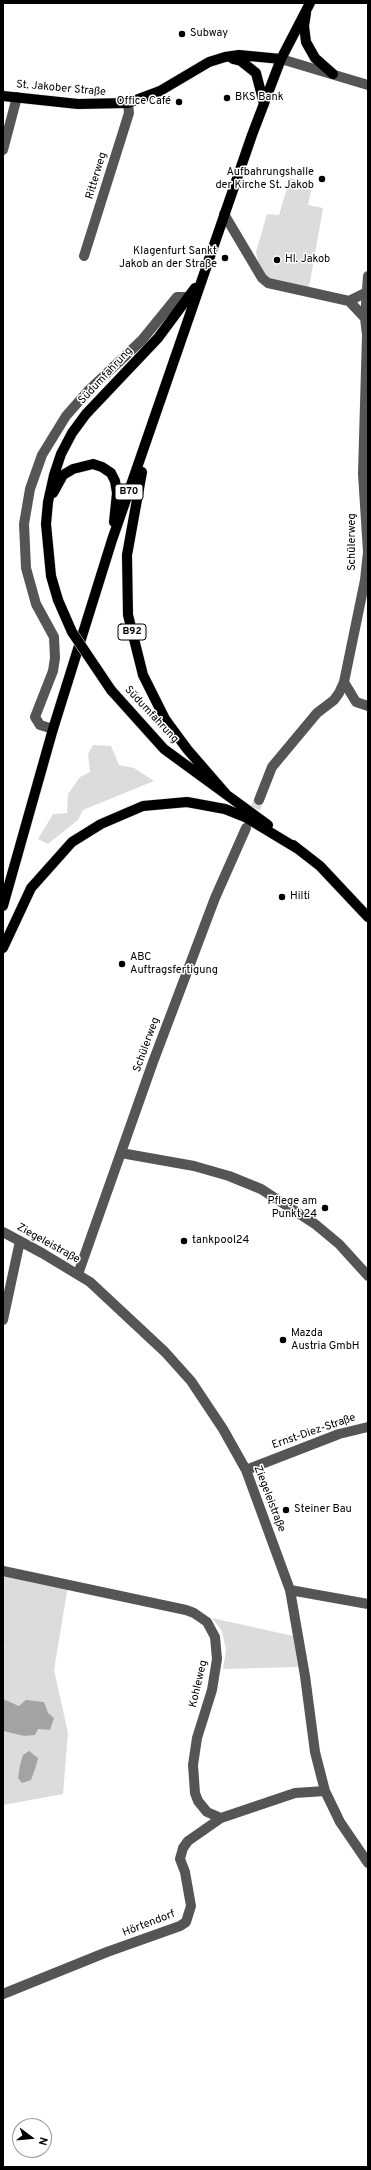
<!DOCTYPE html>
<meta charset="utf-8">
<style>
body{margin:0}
#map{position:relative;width:371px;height:2170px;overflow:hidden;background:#fff;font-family:Overpass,sans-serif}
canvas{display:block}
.frame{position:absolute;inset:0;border:4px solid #000;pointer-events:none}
.north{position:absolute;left:12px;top:2118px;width:40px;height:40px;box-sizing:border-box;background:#fff;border:1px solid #999;border-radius:50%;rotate:106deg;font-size:11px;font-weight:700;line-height:16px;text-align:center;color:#000}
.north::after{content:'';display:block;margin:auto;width:14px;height:18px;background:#000;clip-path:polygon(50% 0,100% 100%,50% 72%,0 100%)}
</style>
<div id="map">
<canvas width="371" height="2170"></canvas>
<div class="frame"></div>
<div class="north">N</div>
</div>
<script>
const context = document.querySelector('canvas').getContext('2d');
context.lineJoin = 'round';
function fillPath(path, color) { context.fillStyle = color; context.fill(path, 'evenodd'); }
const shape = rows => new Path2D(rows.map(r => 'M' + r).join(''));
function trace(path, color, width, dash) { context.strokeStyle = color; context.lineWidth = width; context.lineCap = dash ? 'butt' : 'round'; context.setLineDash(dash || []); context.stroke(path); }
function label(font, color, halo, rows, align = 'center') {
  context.font = font + ' Overpass,sans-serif'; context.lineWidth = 3; context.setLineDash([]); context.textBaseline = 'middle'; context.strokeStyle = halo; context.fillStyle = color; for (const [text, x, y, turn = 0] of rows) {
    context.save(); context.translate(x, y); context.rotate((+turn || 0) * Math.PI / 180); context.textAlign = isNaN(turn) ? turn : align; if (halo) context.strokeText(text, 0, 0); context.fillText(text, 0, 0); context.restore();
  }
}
const green = shape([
 [290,178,312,186,308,205,323,208,309,287,270,281,260,271,256,252,267,214,279,215],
 [93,745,111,746,119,765,134,768,154,781,83,810,78,820,48,844,38,839,53,814,67,813,68,794,80,777,90,772,88,754],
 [3,1571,68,1586,54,1670,68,1733,63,1794,3,1805,3,1731,24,1736,19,1706,3,1700,3,1648,5,1646,3,1643],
 [212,1618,293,1636,298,1667,223,1669,226,1650,222,1631]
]);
const water = shape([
 [3,1699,19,1706,26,1700,44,1702,48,1713,54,1718,50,1730,38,1729,35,1735,24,1736,3,1731],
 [29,1751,38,1758,36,1766,31,1780,22,1783,18,1778,20,1765,23,1755]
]);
const minorTunnel = shape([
 [249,822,259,800]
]);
const minor = shape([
 [281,59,368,85],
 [3,150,17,97],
 [224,214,262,278,268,283,349,301,365,318],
 [84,256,129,113,128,103],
 [349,301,367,292],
 [344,682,356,702,368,706],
 [53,729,40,725,35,717,53,671,55,658,54,637,36,604,26,568,24,524,30,489,42,455,66,416,88,391,142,340,177,297,189,297],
 [259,800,272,767,317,713,334,700,339,693,344,682,365,580,368,552,363,474,367,335,365,318,368,276],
 [121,1153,194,1166,229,1176,261,1189,315,1224,339,1244,368,1276],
 [3,1232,42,1253,90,1282,165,1352,191,1381,223,1429,246,1470,290,1590,305,1676,315,1752,325,1791,340,1822,368,1863],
 [78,1274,153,1062,215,898,246,828],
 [3,1320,20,1241],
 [246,1470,339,1434,368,1427],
 [3,1571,186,1610,194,1613,207,1622,215,1637,217,1659,212,1690,197,1738,193,1765,195,1793,198,1801,207,1812,221,1818,295,1793,325,1791],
 [290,1590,368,1604],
 [3,1994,107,1952,180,1926,186,1922,191,1906,185,1872,180,1859,183,1848,188,1841,221,1818]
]);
const major = shape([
 [306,13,304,26,306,42,315,58,333,74],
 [233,59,241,61,256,73,264,104],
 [3,96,78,104,128,103,160,91,209,62,225,57,239,55,281,59],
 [142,472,127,555,128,615,143,675,165,719,187,749,226,794],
 [53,493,63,475,73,469,93,464,102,467,111,473,115,481,117,493,114,522],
 [58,600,51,576,46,524,48,502,54,475,61,454,72,433,86,414,158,338,195,288],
 [111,690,164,749,268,825],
 [293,845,320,866,368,917],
 [3,906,53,729,112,540,252,135,281,59,310,3],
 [3,948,31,888,72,842,101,824,143,806,187,802,225,809,245,817,298,849]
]);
const majorBridge = shape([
 [58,600,72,632,111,690]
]);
const markers = [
 [182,34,4,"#000"],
 [227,98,4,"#000"],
 [179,102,4,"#000"],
 [322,179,4,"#000"],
 [225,258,4,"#000"],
 [277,260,4,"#000"],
 [282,897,4,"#000"],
 [122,964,4,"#000"],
 [325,1208,4,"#000"],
 [184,1241,4,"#000"],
 [283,1340,4,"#000"],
 [286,1510,4,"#000"]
];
const shields = [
 [129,492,28],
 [132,632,28]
];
const shieldNames = [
 ["B70",129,492],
 ["B92",132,632]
];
const poiNames = [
 ["Subway",190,34],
 ["BKS Bank",235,98],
 ["Office Café",171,102,"right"],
 ["Aufbahrungshalle",314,173,"right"],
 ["der Kirche St. Jakob",314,186,"right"],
 ["Klagenfurt Sankt",217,252,"right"],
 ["Jakob an der Straße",217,265,"right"],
 ["Hl. Jakob",285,260],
 ["Hilti",290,897],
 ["ABC",130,958],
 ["Auftragsfertigung",130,971],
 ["Pflege am",317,1202,"right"],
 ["Punkt 24",317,1215,"right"],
 ["tankpool24",192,1241],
 ["Mazda",291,1334],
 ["Austria GmbH",291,1347],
 ["Steiner Bau",294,1510]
];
const streetNames = [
 ["St. Jakober Straße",61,89,5],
 ["Ritterweg",97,176,-73],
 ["Südumfahrung",106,376,-47],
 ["Schülerweg",353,542,-90],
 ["Südumfahrung",151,715,47],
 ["Schülerweg",147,1045,-70],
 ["Ziegeleistraße",48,1244,29],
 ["Ernst-Diez-Straße",314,1432,-19],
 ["Ziegeleistraße",269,1499,69],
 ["Kohleweg",199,1684,-77],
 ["Hörtendorf",149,1924,-21]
];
fillPath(green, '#dcdcdc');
fillPath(water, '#a3a3a3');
trace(minorTunnel, '#d9d9d9', 10, [10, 5]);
trace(major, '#dbdbdb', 11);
trace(minor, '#555', 10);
trace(major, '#000', 10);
trace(majorBridge, '#dbdbdb', 11, []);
trace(majorBridge, '#000', 10);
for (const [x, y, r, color] of markers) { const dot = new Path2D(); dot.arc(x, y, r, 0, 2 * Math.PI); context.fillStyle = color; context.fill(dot); trace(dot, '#fff', 1.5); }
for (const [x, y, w] of shields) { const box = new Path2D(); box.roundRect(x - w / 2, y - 8, w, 16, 3); context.fillStyle = '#fff'; context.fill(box); trace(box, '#000', 1); }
label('bold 10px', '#000', null, shieldNames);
label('11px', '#000', '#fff', poiNames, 'left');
label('11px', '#000', '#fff', streetNames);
</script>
